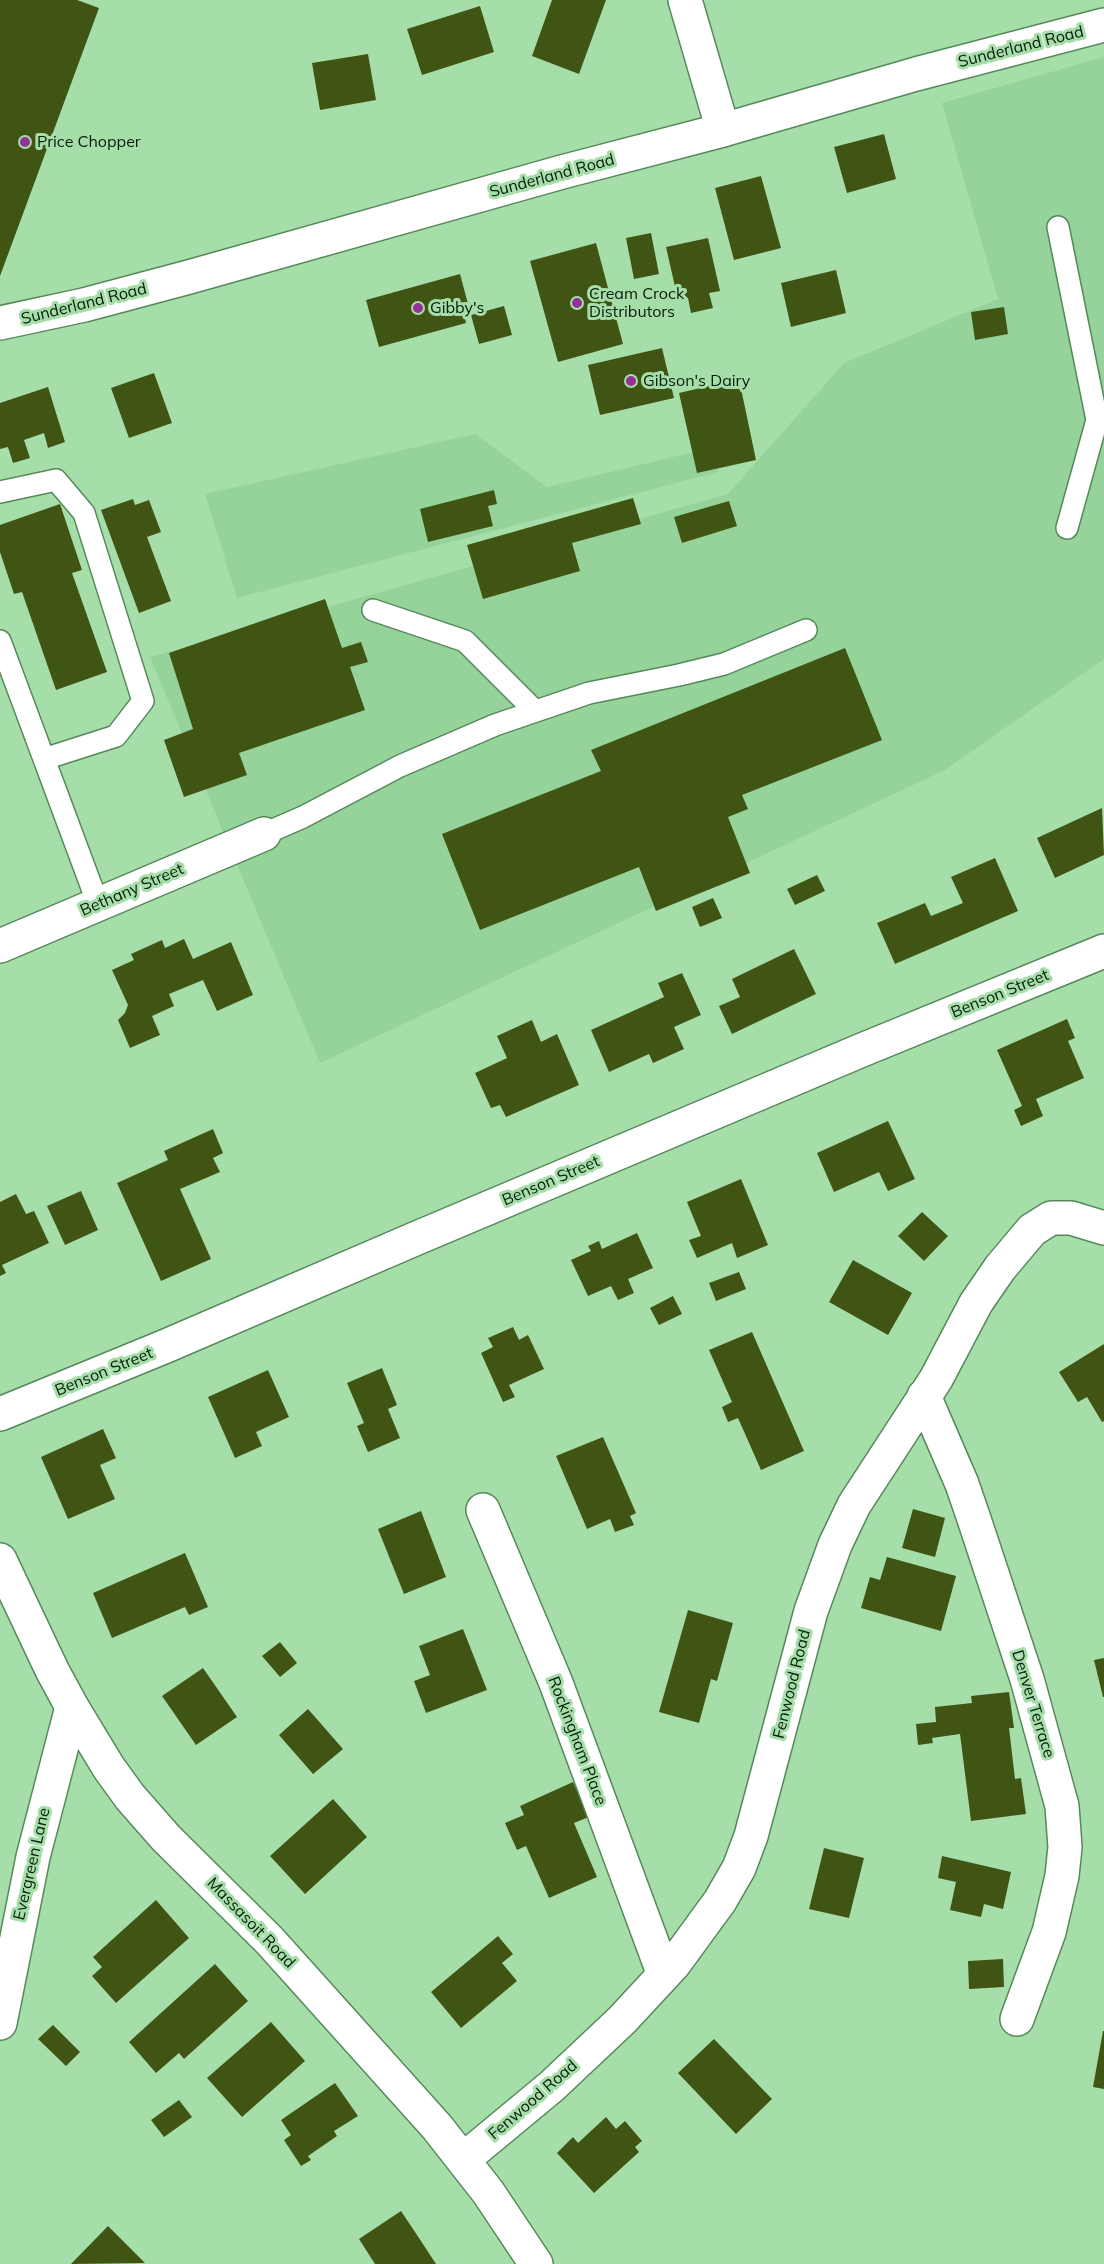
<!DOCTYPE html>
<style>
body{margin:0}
canvas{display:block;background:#a6deaa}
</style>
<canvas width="1104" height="2264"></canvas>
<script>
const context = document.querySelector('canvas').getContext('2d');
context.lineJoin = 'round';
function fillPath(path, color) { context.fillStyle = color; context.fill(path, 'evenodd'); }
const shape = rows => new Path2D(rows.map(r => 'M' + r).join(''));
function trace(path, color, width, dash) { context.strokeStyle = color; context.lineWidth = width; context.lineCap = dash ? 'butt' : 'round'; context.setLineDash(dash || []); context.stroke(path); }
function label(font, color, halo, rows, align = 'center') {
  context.font = font + ' Mulish,sans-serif'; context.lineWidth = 6; context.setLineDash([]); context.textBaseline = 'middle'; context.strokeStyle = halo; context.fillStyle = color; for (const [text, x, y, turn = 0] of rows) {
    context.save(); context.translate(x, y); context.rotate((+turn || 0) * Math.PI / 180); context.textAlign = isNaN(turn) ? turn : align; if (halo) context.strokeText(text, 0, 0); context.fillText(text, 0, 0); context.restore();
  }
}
const built = shape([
 [1104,57,1104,659,945,770,320,1063,150,657,728,494,844,363,998,299,942,103],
 [475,434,547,487,715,447,718,472,237,598,205,494]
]);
const building = shape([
 [0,0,77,0,99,8,0,276],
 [552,0,606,0,579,74,532,56],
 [480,6,494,52,422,75,407,29],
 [368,54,376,100,320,110,312,63],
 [884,134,896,179,847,193,834,147],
 [761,176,781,248,734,260,715,188],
 [651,233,659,274,634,279,626,238],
 [708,238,720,291,709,293,713,308,691,313,688,298,678,300,666,247],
 [596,243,623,344,558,362,530,261],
 [836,270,846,313,791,327,781,283],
 [460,274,471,315,465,316,466,323,379,347,366,300],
 [504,306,512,335,479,344,471,315],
 [1004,307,1008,334,975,340,971,312],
 [662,348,674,398,600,415,588,365],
 [154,373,172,423,129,438,111,388],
 [739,379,756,460,697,473,679,393],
 [48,387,65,442,48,448,44,433,24,440,30,458,13,463,8,447,0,449,0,403],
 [494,490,497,504,488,506,493,526,428,542,420,509],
 [633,498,641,524,572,543,580,571,483,599,467,545],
 [133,499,135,505,149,500,161,532,147,537,171,601,139,613,101,510],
 [729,501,737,526,682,543,674,517],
 [60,504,82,570,72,573,107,672,56,690,22,592,14,594,0,552,0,525],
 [325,599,342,648,361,642,368,662,350,667,365,710,239,753,247,775,184,797,164,740,193,729,169,653],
 [845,648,882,740,742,795,748,809,728,817,750,873,656,911,639,867,480,930,442,834,601,771,591,750],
 [1102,808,1104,855,1055,878,1037,838],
 [995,858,1018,911,895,964,877,923,925,903,931,916,963,903,951,877],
 [817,875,825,891,795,905,787,889],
 [713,898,722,918,700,927,692,907],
 [184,939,193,959,231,942,253,995,217,1011,203,980,169,994,174,1006,152,1016,160,1035,130,1048,118,1020,125,1013,128,1005,112,970,134,960,131,954,162,940,165,948],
 [794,949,816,994,732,1034,719,1006,740,997,732,979],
 [682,973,701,1015,674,1027,684,1049,653,1063,649,1054,609,1072,591,1030,664,997,658,983],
 [1067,1019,1075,1038,1068,1041,1084,1078,1036,1099,1043,1116,1021,1126,1014,1110,1022,1106,997,1050],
 [532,1020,541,1042,557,1034,579,1085,506,1117,500,1105,491,1108,475,1073,507,1058,497,1036],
 [888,1121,915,1179,888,1191,879,1172,834,1192,817,1153],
 [213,1129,223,1153,213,1158,220,1172,180,1189,211,1259,161,1281,117,1183,168,1160,164,1151],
 [741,1179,768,1245,737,1258,732,1243,697,1258,689,1240,701,1236,687,1202],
 [81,1191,98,1230,65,1245,47,1206],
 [16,1194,26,1214,34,1211,49,1243,2,1265,6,1273,0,1276,0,1202],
 [922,1212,948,1236,924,1261,898,1236],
 [637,1233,653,1268,628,1279,634,1293,618,1300,611,1286,588,1296,571,1260,591,1251,588,1246,599,1241,602,1249],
 [853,1260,912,1293,888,1335,829,1302],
 [739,1272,746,1289,716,1301,709,1283],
 [673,1296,682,1314,659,1325,650,1308],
 [513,1327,519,1340,528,1335,544,1369,509,1385,515,1397,503,1402,481,1353,493,1347,488,1338],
 [752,1332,804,1451,761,1470,738,1418,728,1422,722,1407,732,1402,709,1350],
 [1104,1344,1104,1421,1102,1422,1087,1397,1078,1402,1059,1372],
 [382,1368,397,1405,388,1409,400,1438,368,1452,357,1426,364,1423,347,1383],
 [268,1370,289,1417,256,1432,262,1446,235,1458,208,1397],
 [103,1429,116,1458,100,1465,115,1499,68,1519,41,1457],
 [603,1437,636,1513,630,1516,634,1525,615,1532,610,1519,587,1529,556,1456],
 [913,1509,945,1518,935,1557,902,1548],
 [421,1511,446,1577,404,1594,378,1529],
 [185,1553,208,1607,189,1615,185,1607,112,1638,93,1593],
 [887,1557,956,1576,941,1631,861,1608,870,1577,880,1580],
 [688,1610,733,1623,717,1681,711,1679,699,1723,659,1712],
 [463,1629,487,1690,426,1713,414,1681,430,1675,419,1646],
 [280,1642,297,1663,280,1677,262,1656],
 [1104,1658,1104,1697,1103,1697,1094,1660],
 [203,1668,237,1717,196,1745,162,1696],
 [1009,1692,1014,1728,1009,1728,1015,1779,1021,1778,1026,1814,971,1821,960,1734,932,1738,933,1743,918,1745,916,1724,936,1722,935,1707,972,1703,971,1696],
 [308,1709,343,1749,313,1774,279,1735],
 [573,1782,589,1817,574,1823,597,1877,549,1898,526,1846,517,1850,505,1823,524,1815,520,1806],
 [333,1799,367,1837,305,1894,270,1856],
 [824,1848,864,1858,849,1918,809,1909],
 [942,1856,1011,1872,1003,1909,984,1904,981,1917,950,1910,956,1882,938,1878],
 [156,1900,189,1938,116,2003,92,1976,102,1967,93,1957],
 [498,1936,513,1954,502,1963,517,1981,461,2028,431,1992],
 [1003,1959,1004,1987,969,1989,968,1961],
 [215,1964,248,2001,184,2059,179,2053,156,2073,129,2042],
 [271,2022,305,2061,242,2117,207,2078],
 [53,2025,80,2052,66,2066,38,2039],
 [1103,2031,1104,2031,1104,2089,1093,2087],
 [714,2039,772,2099,736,2134,678,2073],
 [335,2083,358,2116,334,2131,337,2136,308,2156,311,2160,301,2166,284,2140,291,2135,281,2120],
 [179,2100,192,2117,164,2137,151,2120],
 [606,2117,616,2129,625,2121,642,2141,635,2147,639,2152,594,2193,557,2153,573,2137,578,2143],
 [401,2211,419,2238,436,2264,375,2264,359,2239],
 [108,2226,145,2263,71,2264]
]);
const lane = shape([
 [1058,227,1097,420,1067,528],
 [0,492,56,480,84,513,143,701,116,736,44,759],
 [373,610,465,641,535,711],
 [0,641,98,904],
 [264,834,303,817,400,766,495,725,589,693,679,675,724,664,806,630]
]);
const street = shape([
 [685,0,723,130],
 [0,946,264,834],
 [924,1396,962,1484,974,1519,1027,1679,1062,1806,1065,1847,1062,1876,1049,1932,1017,2019],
 [0,1414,166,1346,417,1238,862,1050,1104,951],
 [483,1510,556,1683,664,1975],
 [0,2023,33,1857,72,1707],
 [464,2159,552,2086,622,2020,674,1964,720,1901,739,1868,751,1836,811,1611,835,1545,854,1505,936,1379,976,1303,1000,1268,1032,1230,1051,1218,1071,1218,1104,1228]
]);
const secondary = shape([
 [0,323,84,305,189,277,562,172,723,130,916,74,1104,25],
 [0,1560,52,1670,72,1707,109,1768,130,1797,166,1838,270,1941,437,2127,488,2192,536,2264]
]);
const markers = [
 [25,142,6,"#953298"],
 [577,303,6,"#953298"],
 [418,308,6,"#953298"],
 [631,381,6,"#953298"]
];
const streetNames = [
 ["Sunderland Road",1021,47,-14],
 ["Sunderland Road",552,176,-15],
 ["Sunderland Road",84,304,-14],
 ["Bethany Street",132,890,-23],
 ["Benson Street",1000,994,-22],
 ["Benson Street",551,1181,-23],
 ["Benson Street",104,1372,-22],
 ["Fenwood Road",792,1684,-76],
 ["Denver Terrace",1033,1704,73],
 ["Rockingham Place",577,1741,69],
 ["Evergreen Lane",32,1864,-77],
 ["Massasoit Road",251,1923,46],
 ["Fenwood Road",533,2100,-41]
];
const poiNames = [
 ["Price Chopper",37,142],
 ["Cream Crock",589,294],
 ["Distributors",589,312],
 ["Gibby's",430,308],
 ["Gibson's Dairy",643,381]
];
fillPath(built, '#96d39a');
fillPath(building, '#405514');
trace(lane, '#55895a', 24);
trace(street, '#55895a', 36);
trace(secondary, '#55895a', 36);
trace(lane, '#fff', 21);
trace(street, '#fff', 33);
trace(secondary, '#fff', 33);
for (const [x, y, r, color] of markers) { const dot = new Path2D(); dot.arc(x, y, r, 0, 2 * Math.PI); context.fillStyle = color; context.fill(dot); trace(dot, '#a6deaa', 2); }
label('16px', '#071c09', '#a6deaa', streetNames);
label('16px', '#071c09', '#a6deaa', poiNames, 'left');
</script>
